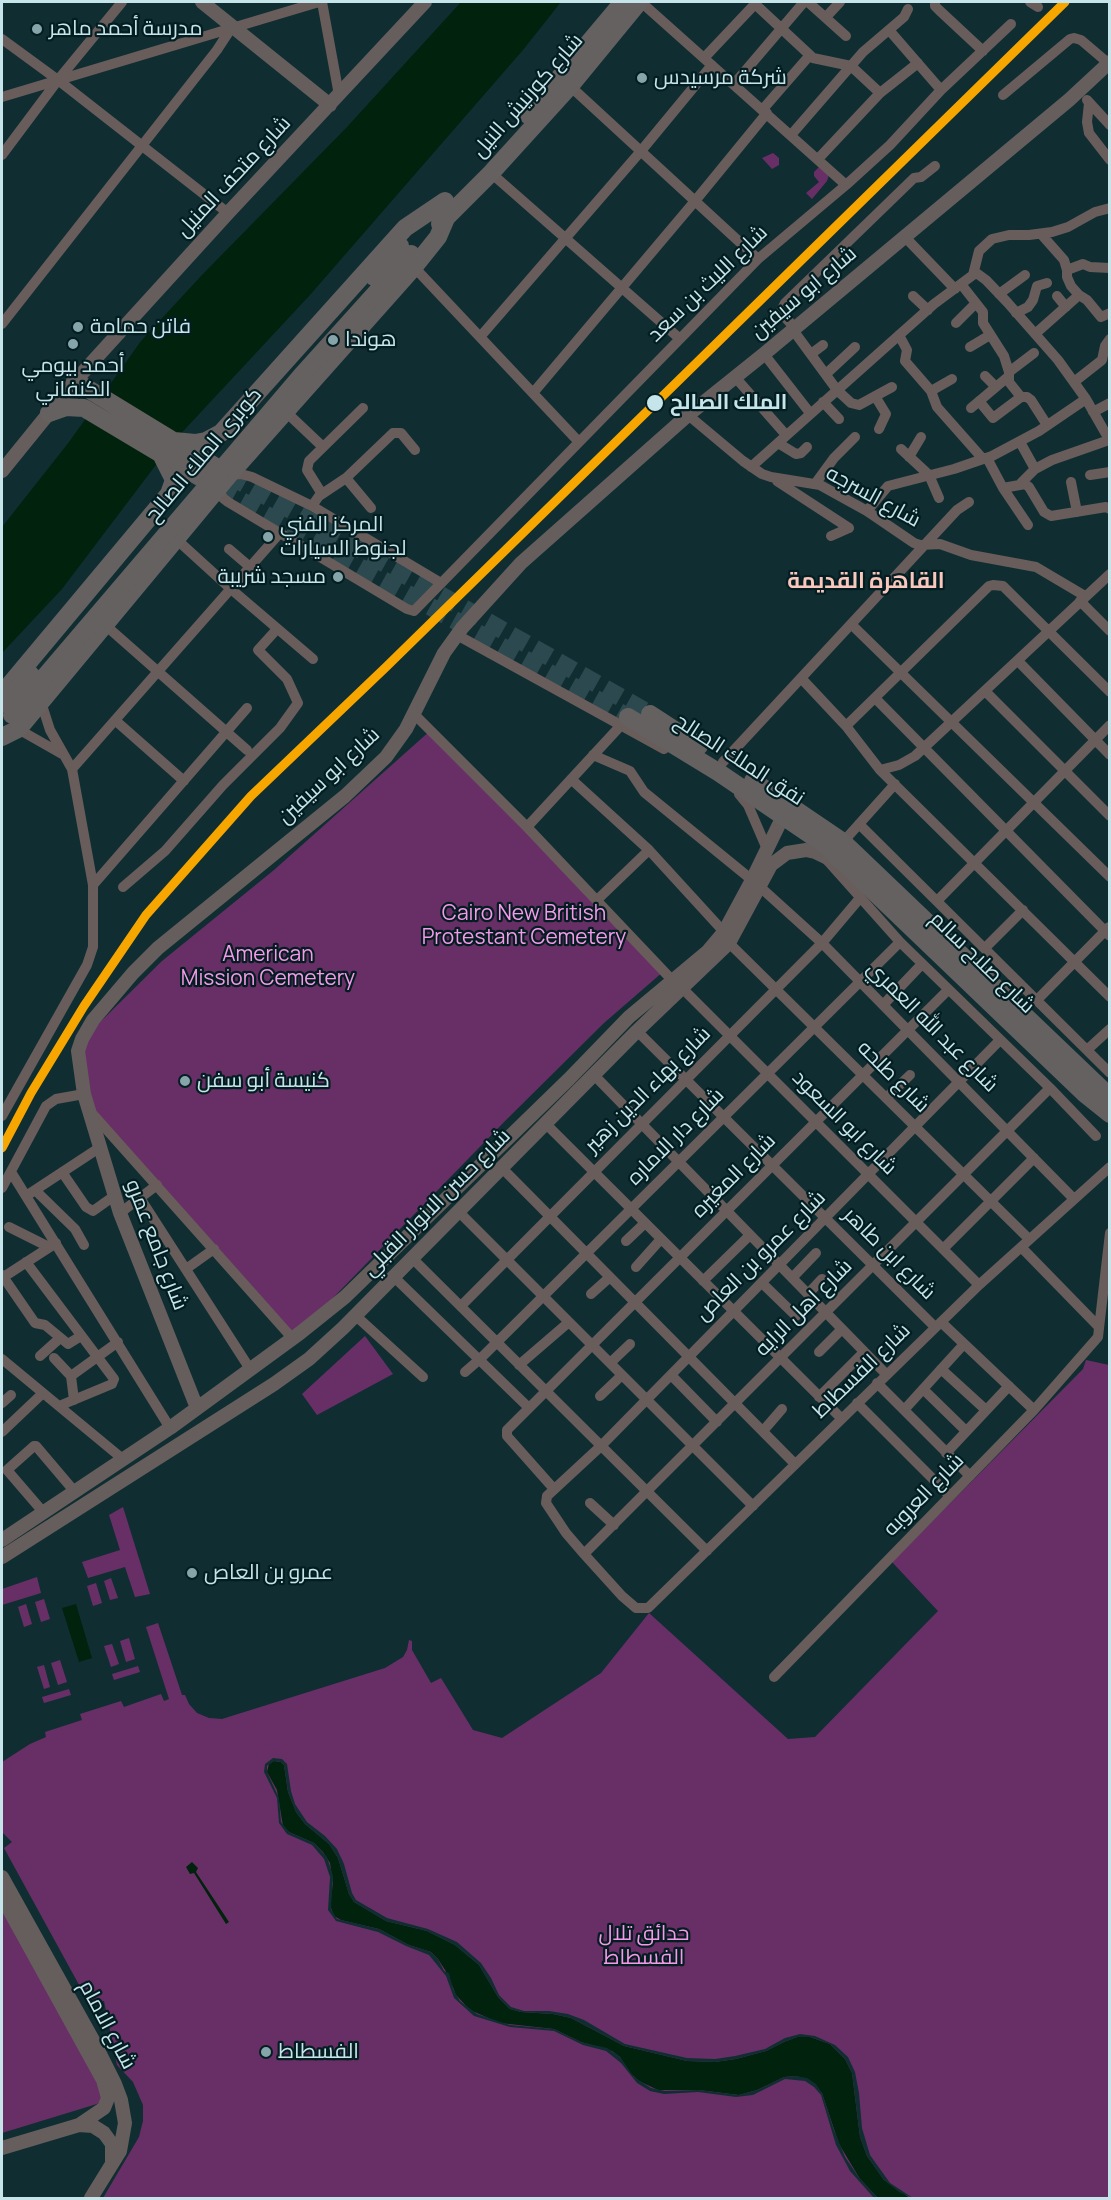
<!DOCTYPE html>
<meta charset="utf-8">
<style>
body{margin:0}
#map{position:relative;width:1111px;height:2200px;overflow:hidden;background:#102e32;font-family:Manrope,sans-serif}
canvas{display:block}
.frame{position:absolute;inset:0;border:3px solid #c6e5eb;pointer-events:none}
</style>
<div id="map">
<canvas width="1111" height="2200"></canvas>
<div class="frame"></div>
</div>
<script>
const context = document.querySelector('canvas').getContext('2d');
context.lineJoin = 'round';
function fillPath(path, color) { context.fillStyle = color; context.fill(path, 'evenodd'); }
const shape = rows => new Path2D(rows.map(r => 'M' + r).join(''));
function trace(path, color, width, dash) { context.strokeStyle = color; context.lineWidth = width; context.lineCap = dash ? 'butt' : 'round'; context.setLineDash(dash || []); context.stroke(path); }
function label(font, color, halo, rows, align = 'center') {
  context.font = font + ' Manrope,Cairo,sans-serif'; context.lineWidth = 4.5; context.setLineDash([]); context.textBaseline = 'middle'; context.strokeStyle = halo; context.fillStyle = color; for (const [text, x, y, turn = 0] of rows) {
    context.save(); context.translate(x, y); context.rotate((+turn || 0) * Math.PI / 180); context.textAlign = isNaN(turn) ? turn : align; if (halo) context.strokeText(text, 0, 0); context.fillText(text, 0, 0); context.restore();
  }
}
const green = shape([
 [773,153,779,158,779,165,772,169,762,158],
 [819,167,829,175,827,181,812,199,806,193,819,182,814,176,814,172],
 [431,730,664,971,604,1023,505,1121,293,1339,88,1108,83,1039,162,961,274,870],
 [365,1336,393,1374,317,1415,302,1394],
 [1086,1360,1109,1365,1109,2198,103,2198,139,2137,143,2121,143,2105,133,2082,117,2065,104,2001,89,2003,4,1848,12,1842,2,1832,2,1762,30,1744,46,1737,45,1732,82,1720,80,1714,121,1701,124,1707,161,1694,164,1701,169,1699,146,1627,158,1623,182,1695,185,1695,189,1704,197,1713,209,1718,222,1719,385,1668,403,1657,407,1650,409,1640,412,1641,412,1650,431,1683,441,1678,473,1730,502,1738,601,1673,649,1613,788,1739,815,1737,938,1611,892,1562,1083,1369],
 [123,1507,150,1594,135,1597,125,1567,88,1578,82,1562,120,1550,109,1515],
 [37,1577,41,1593,2,1605,2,1589],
 [111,1578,118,1598,110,1600,104,1581],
 [96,1583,102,1603,93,1606,87,1586],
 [44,1599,50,1619,41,1622,35,1602],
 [26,1604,32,1624,24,1627,18,1607],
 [129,1638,135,1659,126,1662,120,1641],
 [112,1644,119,1664,111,1667,104,1646],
 [60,1660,67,1682,58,1685,51,1663],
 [44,1665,50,1687,44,1689,37,1667],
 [138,1666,140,1672,114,1680,112,1674],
 [69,1689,71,1695,44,1703,42,1697],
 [2,1906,102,2092,100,2103,2,2133]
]);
const water = shape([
 [461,2,561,2,523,50,310,295,174,441,62,589,2,653,2,527,69,442,141,341,201,276,347,127],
 [76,1604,92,1658,79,1662,62,1608],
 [274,1761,281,1762,284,1765,288,1792,296,1812,305,1824,329,1844,338,1858,349,1894,354,1902,386,1921,427,1931,455,1945,479,1965,498,1997,510,2009,521,2012,553,2014,571,2018,624,2046,687,2061,715,2062,736,2059,766,2051,784,2042,797,2037,810,2037,830,2044,845,2059,852,2073,860,2137,867,2156,884,2180,910,2198,878,2198,860,2179,839,2144,822,2093,811,2081,796,2076,784,2077,757,2090,739,2095,699,2090,658,2090,639,2081,629,2072,620,2057,612,2051,581,2042,554,2029,500,2023,470,2010,456,1995,447,1973,438,1959,431,1952,409,1945,379,1929,341,1920,334,1916,330,1905,333,1883,330,1863,323,1852,314,1843,289,1832,283,1826,277,1790,267,1772,269,1764],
 [192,1862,198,1868,196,1872,229,1922,226,1924,194,1873,190,1874,186,1867]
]);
const pier = shape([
 [273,1758,282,1759,287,1764,291,1791,295,1804,307,1822,325,1836,337,1849,344,1864,352,1893,356,1900,387,1918,428,1929,457,1942,481,1963,491,1978,499,1995,511,2007,524,2011,549,2011,568,2014,584,2020,625,2044,687,2058,715,2059,735,2056,765,2049,785,2038,800,2034,815,2036,835,2045,848,2057,855,2072,859,2093,862,2128,870,2155,890,2183,913,2198,899,2192,884,2180,867,2156,860,2137,852,2073,845,2059,830,2044,810,2037,797,2037,784,2042,766,2051,736,2059,715,2062,687,2061,624,2046,571,2018,553,2014,521,2012,510,2009,498,1997,479,1965,455,1945,427,1931,386,1921,354,1902,349,1894,338,1858,329,1844,305,1824,296,1812,288,1792,284,1765,281,1762,274,1761,267,1766,267,1772,279,1798,281,1822,289,1832,314,1843,327,1857,333,1876,331,1909,337,1919,379,1929,409,1945,431,1952,438,1959,444,1971,449,1973,453,1989,460,2001,477,2014,510,2025,554,2029,581,2042,607,2048,620,2057,634,2077,651,2088,665,2091,699,2090,739,2095,757,2090,784,2077,796,2076,807,2078,816,2084,822,2093,834,2130,845,2157,860,2179,878,2198,874,2198,850,2171,836,2145,821,2095,814,2087,805,2081,785,2079,753,2095,736,2097,698,2092,664,2094,650,2091,637,2083,621,2063,606,2051,583,2045,554,2031,510,2027,474,2016,454,1998,446,1976,429,1955,406,1946,378,1932,336,1921,328,1910,330,1877,324,1859,312,1845,287,1834,279,1823,277,1798,264,1772,265,1764]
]);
const highwayTunnel = shape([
 [229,475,650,714],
 [218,488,628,717]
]);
const street = shape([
 [322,2,339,95],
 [641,2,846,185],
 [808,2,846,36],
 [935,2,935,6,939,10,983,51],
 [1030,2,1038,7],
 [826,17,840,2],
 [889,30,941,90],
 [2,39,58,80,228,213],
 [704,58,755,4,813,58,851,66,880,93],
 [734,84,804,2],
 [570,86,758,259],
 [1003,95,1070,39,1074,38,1081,40,1108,63],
 [2,97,319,2],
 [1087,100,1110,125],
 [1089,103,1087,122,1089,133,1110,160],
 [763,109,810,55],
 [791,135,863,52,904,17,908,9],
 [2,155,58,80,122,2],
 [818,159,880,93,918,63],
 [491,173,679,338],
 [1041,234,1064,260,1067,270,1067,277,1071,286,1079,295,1087,300,1101,317,1110,313],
 [904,236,955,289],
 [414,267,578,441],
 [1067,270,1083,264,1090,267,1110,268],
 [975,272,986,280,1007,302,1058,360,1086,399,1110,441],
 [961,284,983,312,983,323,1004,356,1009,372,1009,382,1021,397,1027,397,1031,400,1047,425],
 [999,294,1025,275],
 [913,296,928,310],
 [1057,296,1066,307],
 [1016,313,1028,307,1033,300,1037,286,1047,283],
 [956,323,976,303],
 [2,324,217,50,232,27],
 [795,328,783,315,781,311,785,303,914,178,921,177,935,166],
 [793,330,837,390,851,403,859,405,892,387],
 [1035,334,1079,295],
 [899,335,907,350,905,361,931,391,937,407,983,459],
 [480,337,641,151,712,65],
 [970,347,990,335],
 [764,354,810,413],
 [811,354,823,345],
 [1009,372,1034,353],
 [826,374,855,347],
 [985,376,996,387],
 [735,377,786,435],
 [1074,382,1102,360,1105,346,1110,339],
 [931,391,952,379],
 [533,393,695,201,767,113],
 [875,396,886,414,879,429],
 [979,401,993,418,1021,397],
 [823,402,839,419],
 [971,408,1009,376],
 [285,411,323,447],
 [1093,412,1110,403],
 [688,415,743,461,762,474,771,477,820,485,867,511,914,543,920,545,940,544,971,555,1036,567,1085,596],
 [1020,442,1035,469],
 [778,443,796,454,801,453,807,447],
 [901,449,929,475,939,498],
 [909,457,921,437],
 [987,458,1003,488,1028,525],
 [751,467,934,304,973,275,979,251,992,239,1009,235,1029,235,1052,232,1068,227,1095,212,1110,208],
 [230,475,241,474,252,477,312,506,441,583],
 [1090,475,1110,472],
 [346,478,371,508],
 [777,481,849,528],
 [1071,482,1077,512],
 [1021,483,1035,469,1052,460,1109,440],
 [815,484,834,458,855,437],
 [218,488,223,498,228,502,407,609,414,611,758,259,846,185,890,145,941,90,1011,24],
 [1003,488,1025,484,1029,487,1044,512,1051,516,1106,507,1110,509],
 [322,494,307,470,309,461,363,408],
 [312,506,319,496,346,478,393,433,401,433,415,450],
 [867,511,888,486,954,469,992,456,1039,431,1086,399],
 [831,536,849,528],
 [175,538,231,589,313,659],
 [229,549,250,567],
 [1080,601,1110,631],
 [104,624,247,750],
 [851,624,1110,877],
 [457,635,664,749],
 [1018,661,1110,755],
 [801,678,846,726,880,770,1110,997],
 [985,691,1110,816],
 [875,698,1110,936],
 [414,714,527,827,673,981],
 [116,721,184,781],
 [846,726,989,586,993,585,1003,586,1110,692],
 [18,729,62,754],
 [593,755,630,771,644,792,752,880],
 [723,762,957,510,969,502],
 [72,769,279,534],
 [880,770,899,765,915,756,1110,574],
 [571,779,649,850,724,932],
 [739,794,748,805,767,849],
 [859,824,1110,1073],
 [527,827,624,722],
 [843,842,895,784],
 [826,859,900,942,1050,1088,1096,1136],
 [93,885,247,708],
 [759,886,822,943,1074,1199],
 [123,887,165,851,223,785,280,728,298,703,287,679,258,650,277,629],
 [597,900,649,850],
 [937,901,1110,725],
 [729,943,1029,1239],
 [985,948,1023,910],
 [682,988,979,1285],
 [1037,1000,1109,927],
 [883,1005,922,964],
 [637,1031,935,1327],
 [1000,1040,601,1446,547,1496,546,1503,566,1533,584,1554,622,1596,636,1608,648,1608,979,1285,1110,1167],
 [1087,1050,1110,1029],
 [593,1074,886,1374],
 [886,1098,910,1075],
 [90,1111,293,1339],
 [2,1116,87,965,93,947,93,885,72,769,50,730,41,702],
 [545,1123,841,1418],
 [501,1167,795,1464],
 [11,1172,170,1428],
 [62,1172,86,1207,93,1211,114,1196],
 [2,1188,46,1106,56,1099,84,1094],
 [35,1190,75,1229,84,1245],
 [26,1196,99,1148],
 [140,1198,250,1369],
 [458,1211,753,1506],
 [120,1213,157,1185],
 [9,1227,49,1247],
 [626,1241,645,1223],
 [1021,1247,1098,1326],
 [943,1249,1034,1158],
 [412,1258,707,1551],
 [26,1262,114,1379,112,1384,59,1406],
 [636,1267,661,1239],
 [186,1269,214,1249],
 [2,1275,35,1323,45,1325,68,1344,81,1336],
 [394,1277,529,1408],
 [2,1278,56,1243],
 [792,1278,816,1253],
 [703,1281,750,1235],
 [762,1283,796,1316],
 [591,1294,610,1277],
 [808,1294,822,1279],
 [461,1306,822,943,860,898],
 [356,1316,423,1377],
 [941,1322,1034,1410],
 [819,1352,842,1329],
 [40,1356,60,1338],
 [54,1358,71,1376,74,1400],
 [2,1359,124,1460],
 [610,1363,630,1344],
 [519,1365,569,1322],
 [941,1369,986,1410],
 [465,1372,480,1359,900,942],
 [671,1375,717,1422],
 [71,1376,118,1342],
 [877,1383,970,1476],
 [923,1389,966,1431],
 [600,1396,622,1375],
 [819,1397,864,1352],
 [2,1403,11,1395],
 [857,1403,950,1496],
 [904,1410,964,1344],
 [763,1431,782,1409],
 [2,1432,43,1393],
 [946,1453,1009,1386],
 [554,1489,507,1436,507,1430,948,990],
 [590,1503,614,1525],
 [44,1513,7,1470,34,1446,36,1446,75,1492],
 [584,1554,1050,1088],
 [774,1677,1034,1410,1098,1337,1110,1233]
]);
const secondary = shape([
 [202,2,330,105],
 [2,471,75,381,228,213,425,2],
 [197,1408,120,1213,84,1094,78,1051,82,1039,93,1020,133,973,158,948,345,796,386,757,406,729,444,653,462,628,521,563,688,415,764,354,1069,100,1110,62],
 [2,1540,170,1428,300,1333,345,1297,569,1079,629,1017,708,951,724,932,752,880,787,808],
 [2,1557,274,1384,309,1359,343,1328,637,1031,729,943,771,865,787,853,806,850,815,852,838,863],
 [2,1877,94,2042,115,2084,121,2100,125,2123,120,2151,91,2198],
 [2,1897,103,2080,108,2098,104,2108,79,2125,2,2148],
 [79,2125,93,2126,104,2133,112,2144,112,2161]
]);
const highway = shape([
 [528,115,623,2],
 [440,224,491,173,570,86,639,2],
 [75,381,229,475],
 [49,413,66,407,84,408,218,488],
 [174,441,195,443,206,441,221,433,405,228,445,201],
 [2,694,169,494,174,480,161,454],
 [650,714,699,746],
 [628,717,718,772,824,844,1085,1094,1110,1114],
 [2,737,18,729,25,721,229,475,414,267,438,237,447,216],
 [753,781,843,842,1110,1097]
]);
const highwayBridge = shape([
 [374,277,400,246],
 [5,704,30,674],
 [12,715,301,376,411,254]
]);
const metro1 = shape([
 [2,1148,31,1093,84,1006,146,915,251,796,386,667,1065,2]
]);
const markers = [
 [37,29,6,"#86a5aa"],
 [642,78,6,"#86a5aa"],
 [78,327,6,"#86a5aa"],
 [333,340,6,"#86a5aa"],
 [73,344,6,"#86a5aa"],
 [655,403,9,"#c6e5eb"],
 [268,537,6,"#86a5aa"],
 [338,577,6,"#86a5aa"],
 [185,1081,6,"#86a5aa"],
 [192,1573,6,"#86a5aa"],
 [266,2052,6,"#86a5aa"]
];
const poiNames = [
 ["مدرسة أحمد ماهر",49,29],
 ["شركة مرسيدس",654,78],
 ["فاتن حمامة",90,327],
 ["هوندا",345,340],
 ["أحمد بيومي",73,366,"center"],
 ["الكنفاني",73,390,"center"],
 ["المركز الفني",280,525],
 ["لجنوط السيارات",280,549],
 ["مسجد شريبة",326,577,"right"],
 ["كنيسة أبو سفن",197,1081],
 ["عمرو بن العاص",204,1573],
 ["الفسطاط",278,2052]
];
const streetNames = [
 ["شارع كورنيش النيل",528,96,-49],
 ["شارع متحف المنيل",234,177,-47],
 ["شارع الليث بن سعد",708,284,-44],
 ["شارع ابو سيفين",804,293,-40],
 ["كوبرى الملك الصالح",204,455,-50],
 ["شارع السرجه",873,497,29],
 ["نفق الملك الصالح",739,760,33],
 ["شارع ابو سيفين",329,776,-43],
 ["شارع صلاح سالم",982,963,44],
 ["شارع عبد الله العمري",932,1027,45],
 ["شارع طلحه",893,1077,45],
 ["شارع بهاء الدين زهير",648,1090,-45],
 ["شارع ابو السعود",844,1123,45],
 ["شارع دار الاماره",676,1137,-45],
 ["شارع المغيره",734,1176,-45],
 ["شارع حسن الانوار القبلي",437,1203,-45],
 ["شارع جامع عمرو",156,1245,69],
 ["شارع ابن طاهر",889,1254,45],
 ["شارع عمرو بن العاص",761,1256,-45],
 ["شارع اهل الرايه",804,1308,-45],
 ["شارع الفسطاط",862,1371,-44],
 ["شارع العروبه",924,1495,-46],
 ["شارع الامام",107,2025,62]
];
const stopNames = [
 ["الملك الصالح",670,403]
];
const parkNames = [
 ["Cairo New British",524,914],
 ["Protestant Cemetery",524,938],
 ["American",268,955],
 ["Mission Cemetery",268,979],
 ["حدائق تلال",644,1934],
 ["الفسطاط",644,1958]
];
const neighbourhoodNames = [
 ["القاهرة القديمة",866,582]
];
fillPath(green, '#682f67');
fillPath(water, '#01220d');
fillPath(pier, '#102e32');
trace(highwayTunnel, '#2b494e', 18, [18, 9]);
trace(street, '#685d5b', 10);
trace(secondary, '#665e5c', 14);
trace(highway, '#656160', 18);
trace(highwayBridge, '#656160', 18);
trace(metro1, '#f7a600', 9);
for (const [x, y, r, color] of markers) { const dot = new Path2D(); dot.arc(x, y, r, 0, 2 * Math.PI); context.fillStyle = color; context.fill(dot); trace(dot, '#031d21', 2); }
label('21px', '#c6e5eb', '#031d21', poiNames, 'left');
label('21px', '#c6e5eb', '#031d21', streetNames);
label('bold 21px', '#c6e5eb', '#031d21', stopNames, 'left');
label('21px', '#f599e9', '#031d21', parkNames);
label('bold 22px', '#fac7bd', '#031d21', neighbourhoodNames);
</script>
